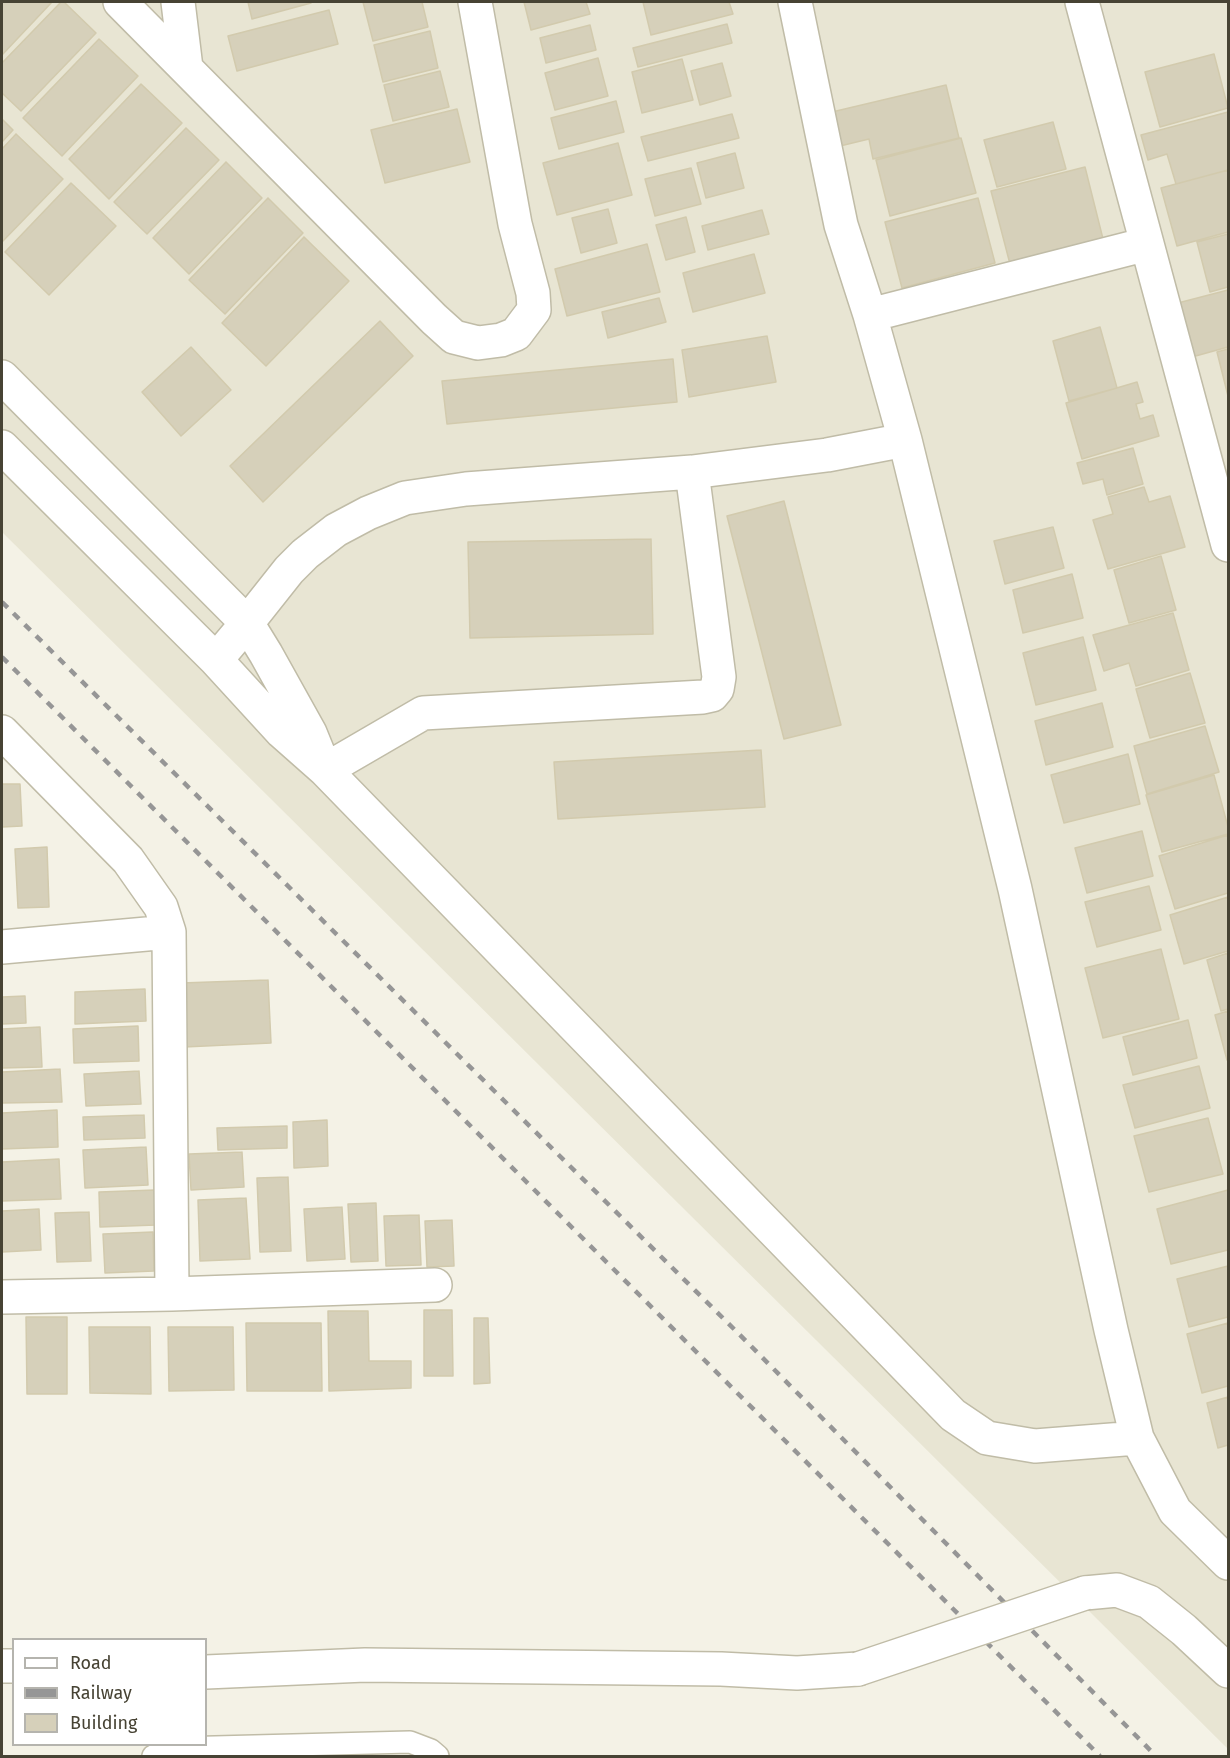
<!DOCTYPE html>
<style>
body{margin:0}
#map{position:relative;width:1230px;height:1758px;overflow:hidden;background:#f4f2e6;font-family:"Fira Sans",sans-serif}
canvas{display:block}
.frame{position:absolute;inset:0;border:3px solid #474334;pointer-events:none}
.legend{position:absolute;left:12px;top:1638px;width:195px;height:108px;box-sizing:border-box;background:#fff;border:2px solid #b5b4ae;margin:0;padding:8px 10px;list-style:none;font-size:18px;color:#474334}
.legend li{display:flex;align-items:center;gap:12px;height:30px}
.legend b{width:30px;border:2px solid #b5b4ae}
</style>
<div id="map">
<canvas width="1230" height="1758"></canvas>
<div class="frame"></div>
<ul class="legend">
<li><b style="height:8px;background:#fff"></b>Road</li>
<li><b style="height:8px;background:#969696"></b>Railway</li>
<li><b style="height:16px;background:#d6d0ba"></b>Building</li>
</ul>
</div>
<script>
const context = document.querySelector('canvas').getContext('2d');
context.lineJoin = 'round';
function fillPath(path, color) { context.fillStyle = color; context.fill(path, 'evenodd'); }
const shape = rows => new Path2D(rows.map(r => 'M' + r).join(''));
function trace(path, color, width, dash) { context.strokeStyle = color; context.lineWidth = width; context.lineCap = dash ? 'butt' : 'round'; context.setLineDash(dash || []); context.stroke(path); }
const residential = shape([
 [2,2,1228,2,1228,1749,2,532]
]);
const building = shape([
 [2,2,52,2,2,55,2,2],
 [61,2,64,2,96,33,21,111,2,93,2,63,61,2],
 [248,2,311,2,311,3,252,19,248,2],
 [363,2,422,2,428,27,373,41,363,2],
 [524,2,586,2,590,14,531,30,524,2],
 [643,2,729,2,733,14,651,35,643,2],
 [329,10,338,44,237,71,228,36,329,10],
 [727,24,732,43,638,67,633,48,727,24],
 [590,25,596,50,546,63,540,38,590,25],
 [430,31,438,68,383,82,374,45,430,31],
 [99,39,138,76,62,156,23,118,99,39],
 [1214,54,1228,108,1160,127,1145,72,1214,54],
 [598,58,608,96,555,110,545,73,598,58],
 [682,59,693,100,642,113,632,72,682,59],
 [722,63,731,96,700,105,691,71,722,63],
 [440,71,449,107,393,121,384,85,440,71],
 [141,84,182,123,109,199,69,159,141,84],
 [946,85,959,138,873,159,869,139,840,146,832,112,946,85],
 [616,101,624,132,559,149,551,118,616,101],
 [457,109,470,162,385,183,371,130,457,109],
 [1228,112,1228,170,1176,184,1167,154,1148,160,1141,135,1228,112],
 [732,114,739,138,648,161,641,137,732,114],
 [2,119,13,130,2,142,2,119],
 [1053,122,1066,169,997,187,984,140,1053,122],
 [186,128,219,160,147,234,114,202,186,128],
 [16,134,63,179,2,242,2,149,16,134],
 [961,138,976,193,890,216,876,160,961,138],
 [618,143,632,195,557,215,543,163,618,143],
 [735,153,744,188,706,198,697,163,735,153],
 [226,162,262,198,189,274,153,238,226,162],
 [1085,167,1103,239,1010,264,991,191,1085,167],
 [691,168,701,204,655,216,645,179,691,168],
 [1228,170,1228,232,1177,246,1161,188,1228,170],
 [71,183,116,226,49,295,5,252,71,183],
 [268,198,303,233,225,314,189,280,268,198],
 [978,198,995,263,902,288,885,222,978,198],
 [608,209,617,243,581,253,572,218,608,209],
 [762,210,769,234,708,250,702,226,762,210],
 [686,217,695,252,666,260,656,225,686,217],
 [1228,234,1228,287,1210,292,1197,242,1228,234],
 [304,237,349,281,266,366,222,323,304,237],
 [647,244,660,292,567,316,555,269,647,244],
 [754,254,765,293,693,312,683,273,754,254],
 [1228,290,1228,347,1192,357,1178,303,1228,290],
 [659,298,666,322,608,338,602,312,659,298],
 [380,321,413,356,263,502,230,466,380,321],
 [1100,327,1117,388,1069,401,1053,341,1100,327],
 [767,336,776,382,689,397,682,350,767,336],
 [191,347,231,390,181,436,142,392,191,347],
 [1228,349,1228,396,1217,352,1228,349],
 [673,359,677,402,447,424,442,381,673,359],
 [1137,382,1143,402,1136,404,1140,419,1153,415,1159,436,1082,459,1066,403,1137,382],
 [1133,448,1143,484,1107,495,1103,479,1083,484,1077,463,1133,448],
 [1144,487,1149,502,1170,496,1185,547,1108,569,1093,520,1113,514,1108,497,1144,487],
 [784,501,841,725,784,739,727,516,784,501],
 [1053,527,1064,568,1005,584,994,541,1053,527],
 [651,539,653,634,470,638,468,542,651,539],
 [1161,556,1176,610,1129,623,1114,570,1161,556],
 [1072,574,1083,618,1023,633,1013,590,1072,574],
 [1173,613,1189,670,1136,686,1129,663,1104,671,1093,635,1173,613],
 [1083,637,1096,690,1036,705,1023,653,1083,637],
 [1190,673,1205,723,1150,738,1136,689,1190,673],
 [1102,703,1113,747,1046,765,1035,721,1102,703],
 [1205,726,1219,772,1147,794,1134,746,1205,726],
 [761,750,765,807,558,819,554,762,761,750],
 [1128,754,1140,804,1064,823,1051,775,1128,754],
 [1214,775,1228,827,1228,834,1162,852,1146,795,1214,775],
 [2,784,20,784,22,826,2,827,2,784],
 [1142,831,1153,876,1087,893,1075,848,1142,831],
 [1228,835,1228,893,1175,909,1159,856,1228,835],
 [47,847,49,907,18,908,15,849,47,847],
 [1149,886,1161,930,1097,947,1085,902,1149,886],
 [1228,897,1228,951,1184,964,1170,915,1228,897],
 [1161,949,1179,1019,1103,1038,1085,968,1161,949],
 [1228,953,1228,1009,1221,1011,1207,960,1228,953],
 [268,980,271,1043,184,1047,181,983,268,980],
 [145,989,146,1021,75,1024,75,992,145,989],
 [25,996,26,1023,2,1024,2,997,25,996],
 [1228,1011,1228,1059,1227,1060,1215,1015,1228,1011],
 [1188,1020,1197,1058,1133,1075,1123,1037,1188,1020],
 [138,1026,139,1061,74,1063,73,1029,138,1026],
 [40,1027,42,1067,2,1068,2,1029,40,1027],
 [1199,1066,1210,1108,1135,1128,1123,1085,1199,1066],
 [60,1069,62,1102,2,1103,2,1072,60,1069],
 [139,1071,141,1104,86,1106,84,1074,139,1071],
 [57,1110,58,1147,2,1149,2,1113,57,1110],
 [144,1115,145,1138,84,1140,83,1117,144,1115],
 [1208,1118,1223,1174,1149,1192,1134,1136,1208,1118],
 [327,1120,328,1166,294,1168,293,1122,327,1120],
 [287,1126,287,1148,218,1150,217,1128,287,1126],
 [146,1147,148,1185,85,1188,83,1150,146,1147],
 [242,1152,244,1187,191,1190,189,1154,242,1152],
 [59,1159,61,1199,2,1201,2,1162,59,1159],
 [288,1177,291,1251,260,1252,257,1178,288,1177],
 [155,1190,156,1225,100,1227,99,1192,155,1190],
 [1228,1190,1228,1250,1171,1264,1157,1209,1228,1190],
 [246,1198,250,1259,200,1261,198,1200,246,1198],
 [376,1203,378,1261,351,1262,348,1204,376,1203],
 [342,1207,345,1259,307,1261,304,1209,342,1207],
 [39,1209,41,1250,2,1252,2,1211,39,1209],
 [89,1212,91,1261,57,1262,55,1213,89,1212],
 [419,1215,421,1265,386,1266,384,1216,419,1215],
 [452,1220,454,1266,427,1267,425,1221,452,1220],
 [153,1232,154,1271,105,1273,103,1234,153,1232],
 [1228,1266,1228,1317,1189,1327,1177,1279,1228,1266],
 [424,1310,452,1310,453,1376,424,1376,424,1310],
 [328,1311,368,1311,369,1361,411,1361,411,1388,329,1391,328,1311],
 [26,1317,67,1317,67,1394,27,1394,26,1317],
 [474,1318,488,1318,490,1383,474,1384,474,1318],
 [246,1323,321,1323,322,1391,247,1391,246,1323],
 [1228,1323,1228,1386,1202,1393,1187,1334,1228,1323],
 [89,1327,150,1327,151,1394,90,1393,89,1327],
 [168,1327,233,1327,234,1390,169,1391,168,1327],
 [1228,1397,1228,1445,1218,1448,1207,1403,1228,1397]
]);
const service = shape([
 [153,1756,176,1748,410,1742,431,1750,438,1756]
]);
const minor = shape([
 [120,2,434,319,454,337,478,343,501,340,516,334,534,310,533,293,515,224,475,2],
 [178,2,186,68],
 [795,2,841,225,870,315,905,440,1015,889,1111,1330,1137,1438,1175,1511,1228,1563],
 [1082,2,1228,545],
 [870,315,1147,244],
 [2,377,247,623,266,654,310,733,321,760],
 [2,447,216,660,282,732,325,770,953,1415,987,1438,1035,1446,1137,1438],
 [216,660,247,623,289,570,305,554,336,530,368,513,405,498,466,489,692,472,827,455,905,440],
 [2,732,128,860,161,907,169,932,172,1294],
 [325,770,423,713,703,697,712,695,717,689,719,677,692,472],
 [2,947,169,932],
 [2,1297,172,1294,435,1285],
 [1085,1593,1117,1590,1149,1602,1184,1630,1228,1671],
 [2,1666,14,1666],
 [206,1672,365,1665,721,1669,797,1673,858,1669]
]);
const rail = shape([
 [2,602,746,1341,1156,1756],
 [2,657,1100,1756]
]);
const minorBridge = shape([
 [858,1669,1085,1593]
]);
fillPath(residential, '#e8e5d3');
fillPath(building, '#d6d0ba');
trace(building, '#d2caad', 1.5);
trace(service, '#c0bca7', 24);
trace(minor, '#c0bca7', 36);
trace(service, '#fff', 21);
trace(minor, '#fff', 33);
trace(rail, '#969696', 4.5, [8, 8]);
trace(minorBridge, '#c0bca7', 36, []);
trace(minorBridge, '#fff', 33);
</script>
